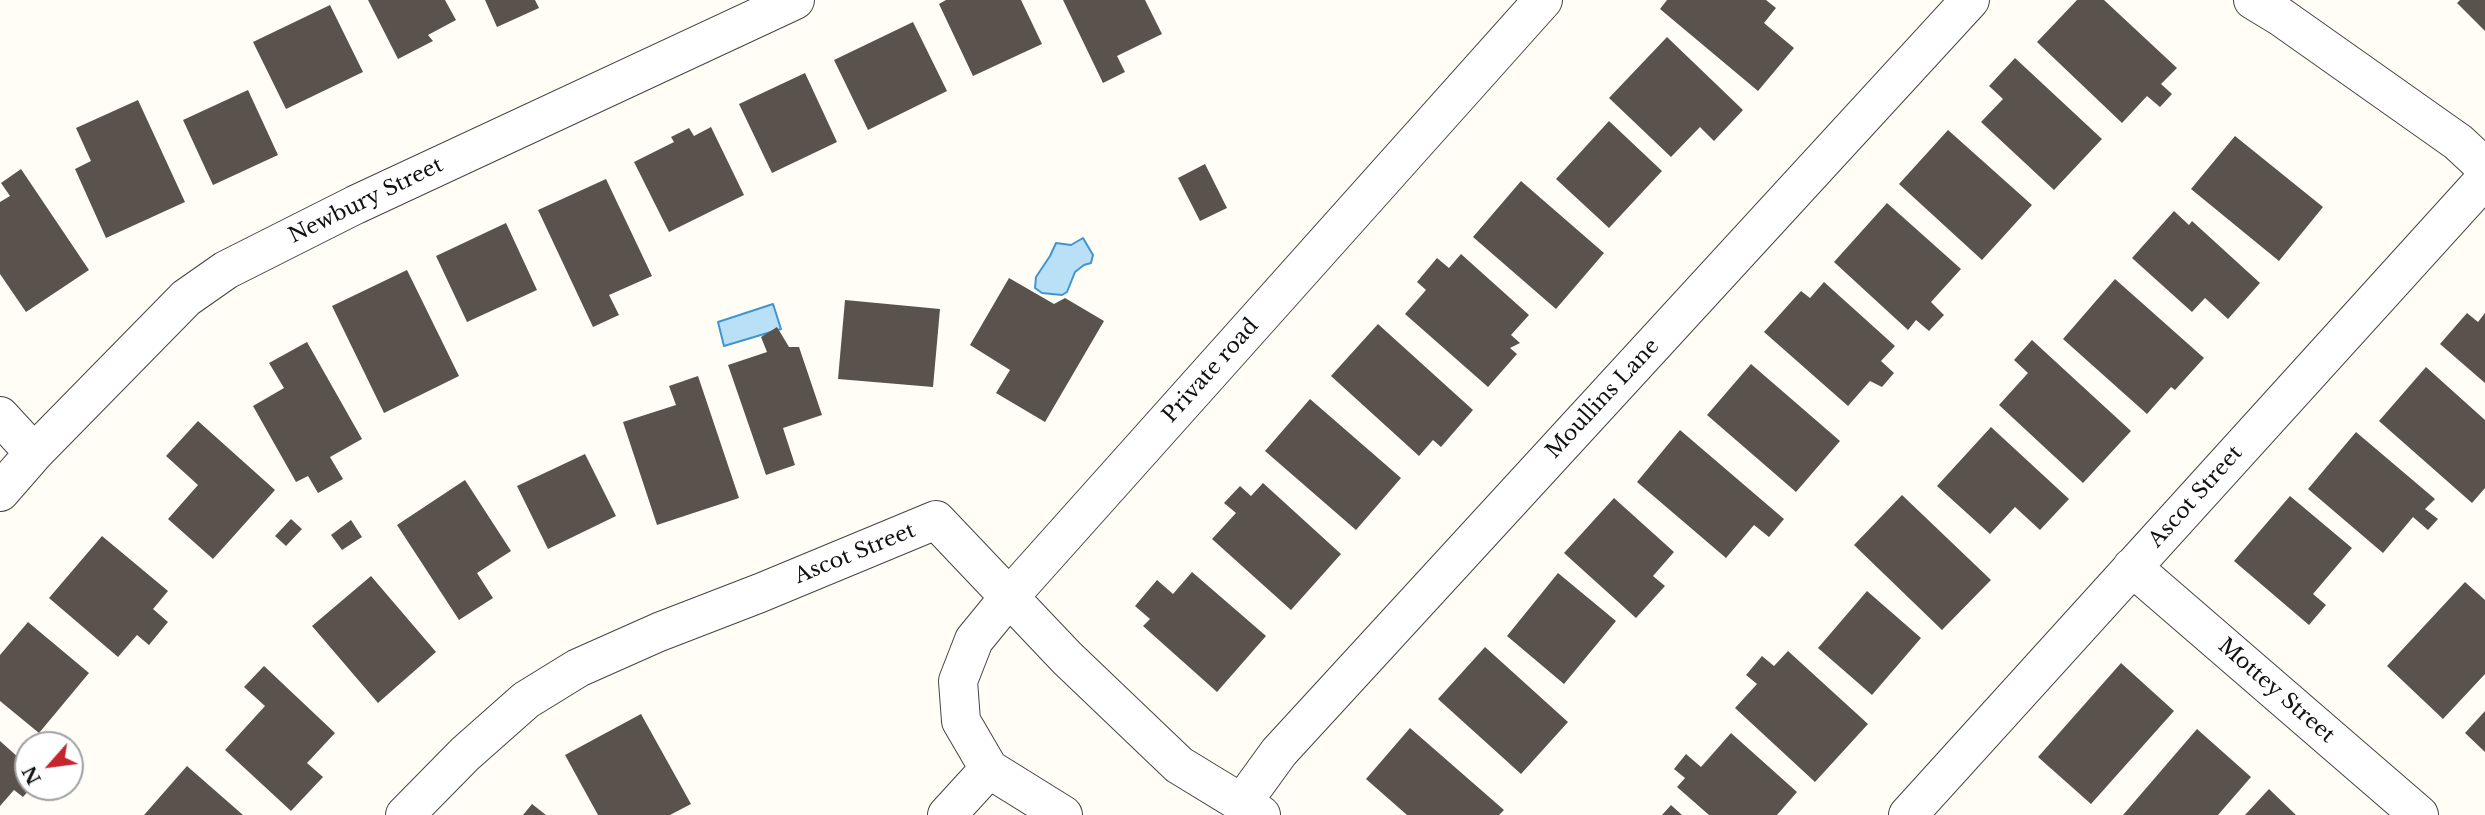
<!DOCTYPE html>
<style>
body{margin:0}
#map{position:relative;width:2485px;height:815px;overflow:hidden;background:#fffdf5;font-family:"Libre Baskerville",serif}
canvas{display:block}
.north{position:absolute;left:14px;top:731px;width:70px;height:70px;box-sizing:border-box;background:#fff;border:2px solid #a0a0a0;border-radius:50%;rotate:242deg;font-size:19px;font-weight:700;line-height:28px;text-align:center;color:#111}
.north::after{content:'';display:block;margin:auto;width:24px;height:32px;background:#c4262e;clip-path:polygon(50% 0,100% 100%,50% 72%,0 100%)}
</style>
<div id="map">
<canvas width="2485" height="815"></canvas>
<div class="north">N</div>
</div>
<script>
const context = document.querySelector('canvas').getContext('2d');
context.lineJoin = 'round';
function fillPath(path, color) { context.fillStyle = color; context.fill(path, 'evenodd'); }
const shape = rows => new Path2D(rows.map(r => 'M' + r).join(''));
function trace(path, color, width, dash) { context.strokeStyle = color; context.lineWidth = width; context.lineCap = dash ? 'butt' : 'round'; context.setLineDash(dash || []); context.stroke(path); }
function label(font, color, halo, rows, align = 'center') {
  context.font = font + ' "Libre Baskerville",serif'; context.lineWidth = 7; context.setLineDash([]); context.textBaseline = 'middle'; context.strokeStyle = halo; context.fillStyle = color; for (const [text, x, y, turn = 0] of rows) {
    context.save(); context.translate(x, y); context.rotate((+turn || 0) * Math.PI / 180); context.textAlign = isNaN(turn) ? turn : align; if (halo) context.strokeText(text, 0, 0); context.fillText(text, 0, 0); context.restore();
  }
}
const water = shape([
 [1083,238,1093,255,1091,263,1084,265,1075,272,1067,292,1062,295,1042,293,1035,288,1036,277,1050,256,1056,243,1071,245,1083,238],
 [773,304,781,329,724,346,718,322,773,304]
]);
const building = shape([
 [368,0,445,0,456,20,428,35,433,41,398,59],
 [485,0,535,0,539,8,497,27],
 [946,0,1021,0,1042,44,973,76,939,4],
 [1063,0,1145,0,1162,34,1117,56,1125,72,1103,83],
 [1667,0,1766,0,1776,8,1764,23,1794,48,1758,91,1660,9],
 [2077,0,2104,0,2177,68,2161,84,2172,94,2160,107,2147,96,2122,123,2037,42],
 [2460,0,2485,0,2485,31,2457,3],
 [330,5,363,72,286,109,253,42],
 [913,22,947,91,868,130,834,60],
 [1667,37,1743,110,1714,141,1700,127,1671,157,1609,98],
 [2015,58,2102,139,2054,190,1981,122,2003,99,1989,86],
 [805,73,837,142,772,173,739,104],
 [248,90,278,155,213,185,183,120],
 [138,100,185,202,106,238,75,169,91,161,76,128],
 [1609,121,1662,171,1609,228,1556,179],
 [711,127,744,195,669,232,634,162,674,142,671,137,689,128,694,136],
 [1948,130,2032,205,1982,260,1899,184],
 [2235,136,2323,207,2279,261,2191,189],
 [1205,164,1227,208,1200,221,1178,178],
 [21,169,89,270,26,312,0,274,0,202,10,196,1,183],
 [606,179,652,276,609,295,619,315,593,327,538,210],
 [1521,181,1604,253,1556,309,1473,237],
 [1887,203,1961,269,1931,302,1944,315,1929,331,1916,320,1908,330,1834,262],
 [2174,211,2189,225,2192,221,2260,283,2228,319,2205,298,2192,312,2132,258],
 [506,223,537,290,467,322,436,256],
 [1461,254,1529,315,1511,335,1520,343,1510,348,1517,354,1488,387,1405,314,1426,290,1417,282,1437,258,1449,268],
 [407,270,459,376,384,413,332,306],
 [1009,278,1054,304,1065,298,1104,321,1045,422,996,393,1010,370,970,345],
 [2115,279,2204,358,2175,390,2171,387,2147,414,2063,339],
 [1824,282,1895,346,1881,361,1894,373,1882,387,1870,381,1848,406,1764,332,1801,291,1810,298],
 [845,300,940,309,933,387,838,379],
 [2467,313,2478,322,2485,313,2485,383,2440,344],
 [1378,324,1473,410,1441,447,1433,440,1419,456,1331,376],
 [777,327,789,347,799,347,822,415,783,428,795,465,766,475,728,365,767,352,761,337],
 [2032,340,2131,431,2083,483,1999,405,2028,373,2014,360],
 [307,342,362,439,330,457,343,479,318,493,308,476,296,482,253,406,284,388,269,363],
 [1751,364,1840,441,1796,492,1707,415],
 [2426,367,2485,420,2485,488,2472,503,2379,421],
 [698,376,739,498,657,525,623,422,676,405,669,386],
 [1310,399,1401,478,1356,530,1265,451],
 [198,421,275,490,213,559,168,519,198,485,166,456],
 [1991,427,2069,499,2040,530,2015,507,1990,534,1937,486],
 [1680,430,1784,519,1769,537,1754,525,1726,558,1637,482],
 [2356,432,2435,499,2425,509,2438,519,2428,530,2413,517,2383,553,2308,489],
 [585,454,616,516,548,549,517,486],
 [465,480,511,551,477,573,493,598,459,620,397,525],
 [1263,483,1341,554,1291,610,1212,539,1236,513,1224,503,1240,486,1251,496],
 [1902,495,1991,580,1942,630,1854,545],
 [2290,496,2352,548,2313,594,2326,605,2309,625,2234,561],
 [1614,498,1674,552,1653,576,1665,586,1636,618,1564,553],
 [291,519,302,529,286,546,275,536],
 [351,520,362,537,342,550,331,535],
 [102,536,168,591,153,609,168,622,149,645,137,635,118,657,49,598],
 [1192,572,1266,636,1217,692,1143,626,1150,619,1135,606,1157,580,1173,594],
 [1558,573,1616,621,1564,684,1507,636],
 [371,576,436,652,378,703,312,626],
 [2465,582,2485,600,2485,674,2443,719,2387,666],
 [1867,591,1921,638,1872,695,1818,648],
 [28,622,89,673,39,733,0,701,0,655],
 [1485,647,1568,722,1521,774,1438,699],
 [1788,651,1868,724,1815,782,1735,708,1757,684,1746,675,1762,656,1774,666],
 [2121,663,2174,711,2091,804,2038,757],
 [264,666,335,733,307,763,323,777,291,811,225,750,265,706,244,687],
 [2485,711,2485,752,2465,733],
 [641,714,691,804,670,815,598,815,565,755],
 [1410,728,1504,810,1499,815,1407,815,1366,779],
 [2197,729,2251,777,2218,815,2123,815],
 [1731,733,1797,792,1777,815,1709,815,1677,787,1685,778,1674,769,1686,754,1701,767],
 [0,741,28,766,28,787,32,787,23,797,14,790,0,806],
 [187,766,243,815,144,815],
 [2269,789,2296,815,2245,815],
 [532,804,546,815,523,815],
 [1671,805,1682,815,1662,815]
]);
const minor = shape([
 [2253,0,2281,17,2458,142,2485,167],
 [0,416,34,453],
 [0,492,34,453,186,298,226,270,355,205,795,0],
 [2132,567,2419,815],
 [989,769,961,721,958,681,974,640,1010,596,1543,0],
 [1242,803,1279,752,1970,0],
 [405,815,465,754,526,700,578,668,659,632,760,593,936,520,1067,658,1179,765,1261,815],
 [947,815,989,769,1063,815],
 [1908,815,2485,179]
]);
const streetNames = [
 ["Newbury Street",366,201,-26],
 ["Private road",1211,371,-48],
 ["Moullins Lane",1603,399,-47],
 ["Ascot Street",2196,497,-48],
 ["Ascot Street",855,554,-22],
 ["Mottey Street",2276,691,41]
];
fillPath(water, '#b9e0f7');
trace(water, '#3f96cf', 2);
fillPath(building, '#5a524d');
trace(minor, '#444', 40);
trace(minor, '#fff', 38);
label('21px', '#111', '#fff', streetNames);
</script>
